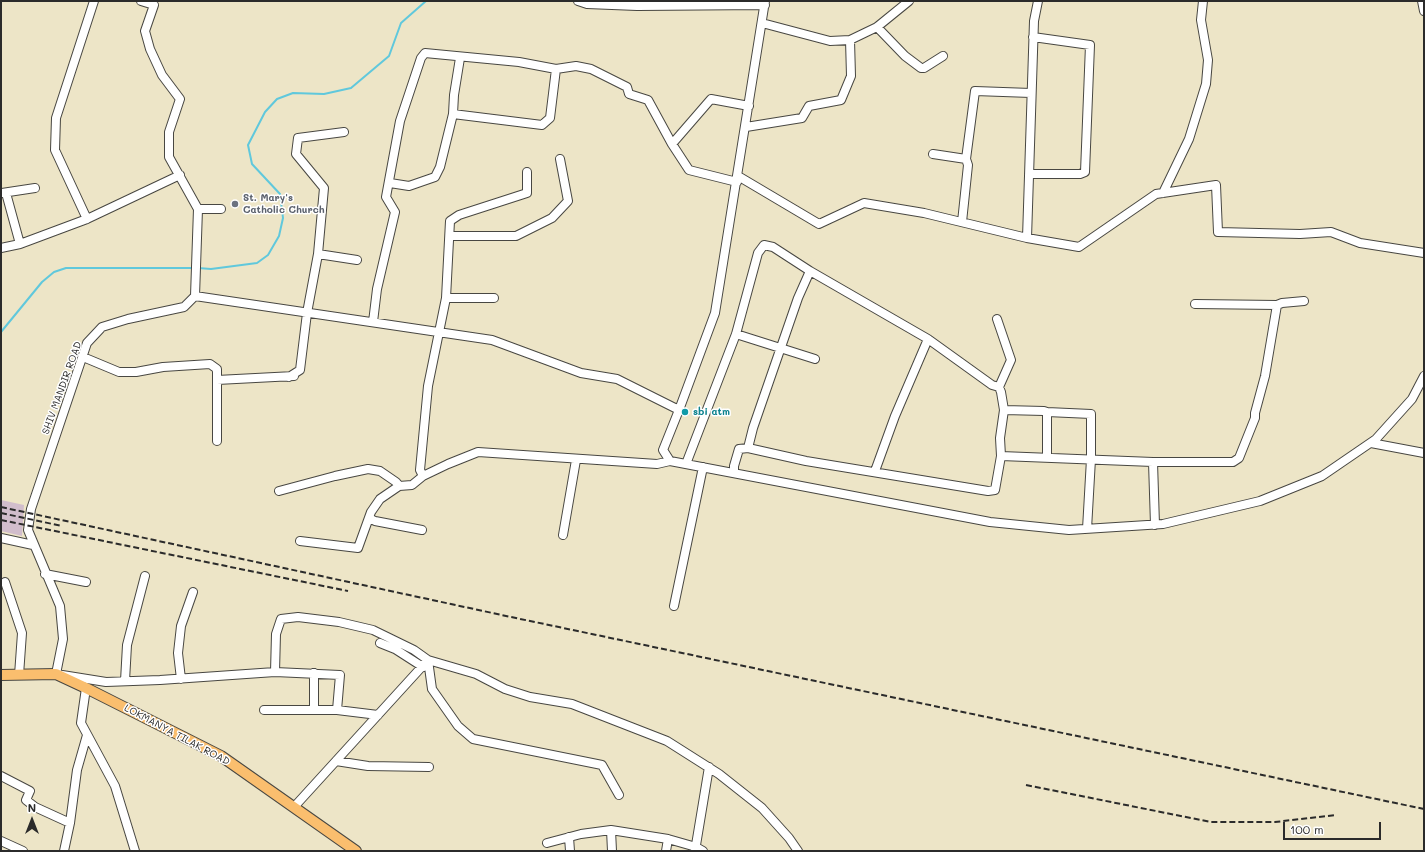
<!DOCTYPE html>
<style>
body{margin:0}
#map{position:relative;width:1425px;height:852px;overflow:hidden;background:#ede5c7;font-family:Mali,sans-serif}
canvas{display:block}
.frame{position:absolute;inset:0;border:2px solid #2b2b2b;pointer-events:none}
.north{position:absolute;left:12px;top:800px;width:40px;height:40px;-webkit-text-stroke:3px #fff;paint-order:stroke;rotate:0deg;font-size:11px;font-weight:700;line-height:16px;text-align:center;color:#2b2b2b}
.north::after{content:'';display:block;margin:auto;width:14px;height:18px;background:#2b2b2b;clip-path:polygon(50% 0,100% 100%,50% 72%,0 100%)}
.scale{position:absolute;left:1283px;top:822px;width:98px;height:18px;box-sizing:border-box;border:2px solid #2b2b2b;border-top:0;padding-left:5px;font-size:12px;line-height:14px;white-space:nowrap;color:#2b2b2b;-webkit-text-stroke:3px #fff;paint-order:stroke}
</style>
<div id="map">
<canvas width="1425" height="852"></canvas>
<div class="frame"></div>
<div class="north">N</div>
<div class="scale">100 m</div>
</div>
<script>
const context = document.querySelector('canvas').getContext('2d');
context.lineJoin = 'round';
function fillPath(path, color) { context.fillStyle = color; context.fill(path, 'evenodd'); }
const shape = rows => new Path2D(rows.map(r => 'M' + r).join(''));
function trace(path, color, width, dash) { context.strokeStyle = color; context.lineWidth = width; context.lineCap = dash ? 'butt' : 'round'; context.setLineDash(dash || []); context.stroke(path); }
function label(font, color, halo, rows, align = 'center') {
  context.font = font + ' Mali,sans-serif'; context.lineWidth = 3; context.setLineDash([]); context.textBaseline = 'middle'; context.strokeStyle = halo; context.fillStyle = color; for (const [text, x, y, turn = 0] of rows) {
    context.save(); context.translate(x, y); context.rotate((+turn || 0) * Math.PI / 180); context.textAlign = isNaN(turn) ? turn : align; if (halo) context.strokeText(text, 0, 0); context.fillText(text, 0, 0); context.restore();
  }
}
const industrial = shape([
 [1,500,24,505,22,536,1,531]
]);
const stream = shape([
 [198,268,211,269,257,263,268,255,279,236,283,218,280,194,252,164,248,145,265,112,277,99,293,93,324,94,351,88,389,56,401,23,426,1],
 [1,332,42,282,54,272,66,268,194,268]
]);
const minor = shape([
 [141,1,154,5,145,31,150,49,162,75,180,99,169,132,169,157,198,209,195,296],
 [578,1,587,4,637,6,765,5],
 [1422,1,1424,11],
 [762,23,830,41,850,40,877,27,909,1],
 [877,27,905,56,921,68,924,68,943,56],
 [453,114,542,125,550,118,556,69],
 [746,127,802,118,809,106,841,100,851,76,850,40],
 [672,144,711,99,749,106],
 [933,154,966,159],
 [1029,174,1080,174,1085,172,1090,45,1033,37],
 [738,176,819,224,864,203,924,213,1027,238,1079,247,1156,194,1216,185,1218,232,1300,234,1331,232,1360,243,1424,253],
 [390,183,409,186,435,177,440,167,453,114,454,95,460,58],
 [2,193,35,188],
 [6,193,20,244],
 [1163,193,1189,139,1206,84,1208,60,1201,20,1203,1],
 [198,209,221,209],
 [87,219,55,150,56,118,94,1],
 [962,222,968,165,966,159,975,91,1031,93],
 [450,236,516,236,552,218,568,201,560,159],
 [1027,238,1034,21,1038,1],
 [1,248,20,244,87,219,180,175],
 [318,254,357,260],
 [195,296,492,340,581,373,617,379,679,410,715,313,765,1],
 [195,296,184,307,128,319,102,327,87,343,31,509,28,530,60,606,63,639,56,674,106,682,160,680,275,672,340,675,337,710,264,710],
 [446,298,494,298],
 [1195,304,1277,305,1282,303,1304,301],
 [997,319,1011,360,999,387],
 [373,322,377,289,395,212,386,197,400,121,421,58,425,53,519,62,556,69,576,66,591,69,627,87,629,94,648,100,672,144,689,170,737,182],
 [736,334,815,359],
 [83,357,119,372,136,372,163,367,210,364,217,369,217,441],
 [289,377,300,370,307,313,318,254,324,188,296,154,298,138,344,132],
 [217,380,294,376],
 [679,410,663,450,670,461,990,522,1069,530,1163,524,1260,501,1322,476,1376,439,1412,399,1424,376],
 [1004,410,1044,411,1047,412,1091,414,1091,459,1087,529],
 [1047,412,1047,457],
 [1371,443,1424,453],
 [748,448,753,428,798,298,810,271],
 [1001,456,1153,462,1233,462,1239,458,1255,418,1255,413,1265,376,1277,305],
 [1153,462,1155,525],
 [686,464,736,334,758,253,764,245,773,247,810,271,928,339,992,385,999,387,1001,392,1004,410,1000,438,1001,456,995,490,988,491,806,461,748,448,739,449,734,466,734,473],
 [875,471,895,416,928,339],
 [423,476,420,470,428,386,446,298,450,221,459,215,527,193,527,172],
 [279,491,335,476,368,469,380,471,396,482,399,486],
 [369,518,375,521,422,530],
 [563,535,576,460],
 [1,538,33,545],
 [300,541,358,548,371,512,380,499,399,486,412,485,423,476,448,464,478,452,657,464,670,461],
 [45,574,86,582],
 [5,582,22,633,19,675],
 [674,606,703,467],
 [380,643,395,649,423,667],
 [275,672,276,634,281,619,298,617,339,622,373,630,414,650,428,660,432,689,458,726,473,739,602,765,619,795],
 [314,673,314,710],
 [181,679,178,653,181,626,193,592],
 [125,681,127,645,145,576],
 [86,688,81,723,115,786,135,851],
 [337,710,378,715],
 [336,761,368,766,429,767],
 [1,776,30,791,26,800,35,807,70,823],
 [294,807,428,660,476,674,505,689,530,697,572,704,667,741,719,774,762,808,789,838,798,851],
 [611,830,612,851],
 [569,837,570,851],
 [1,841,23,851],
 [547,843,581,834,611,830,668,839,696,847,703,851],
 [64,851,70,823,77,770,87,735],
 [666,851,668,839],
 [695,851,709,767]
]);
const major = shape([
 [1,675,56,674,86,688,221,756,356,851]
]);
const rail = shape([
 [1,507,511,617,1424,809],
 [1,513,62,526],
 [1,520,348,591],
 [1026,785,1211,822,1275,822,1336,815]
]);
const markers = [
 [235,204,4,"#6b7280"],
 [685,412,4,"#0f9aa8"]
];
const worshipNames = [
 ["St. Mary's",243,198],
 ["Catholic Church",243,210]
];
const streetNames = [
 ["SHIV MANDIR ROAD",62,388,-70],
 ["LOKMANYA TILAK ROAD",177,735,28]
];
const cultureNames = [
 ["sbi atm",693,412]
];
fillPath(industrial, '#d1bdcc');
trace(stream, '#60c8dc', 2);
trace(minor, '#484742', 10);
trace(major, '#484742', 12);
trace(minor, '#fff', 8);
trace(major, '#fabe6e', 10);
trace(rail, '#2b2b2b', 2, [6, 3]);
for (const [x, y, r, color] of markers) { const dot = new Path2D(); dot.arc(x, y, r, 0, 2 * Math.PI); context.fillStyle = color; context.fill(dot); trace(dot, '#fff', 1.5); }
label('bold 10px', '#5b616d', '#fff', worshipNames, 'left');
label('10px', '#2b2b2b', '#fff', streetNames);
label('bold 10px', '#0d838f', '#fff', cultureNames, 'left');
</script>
